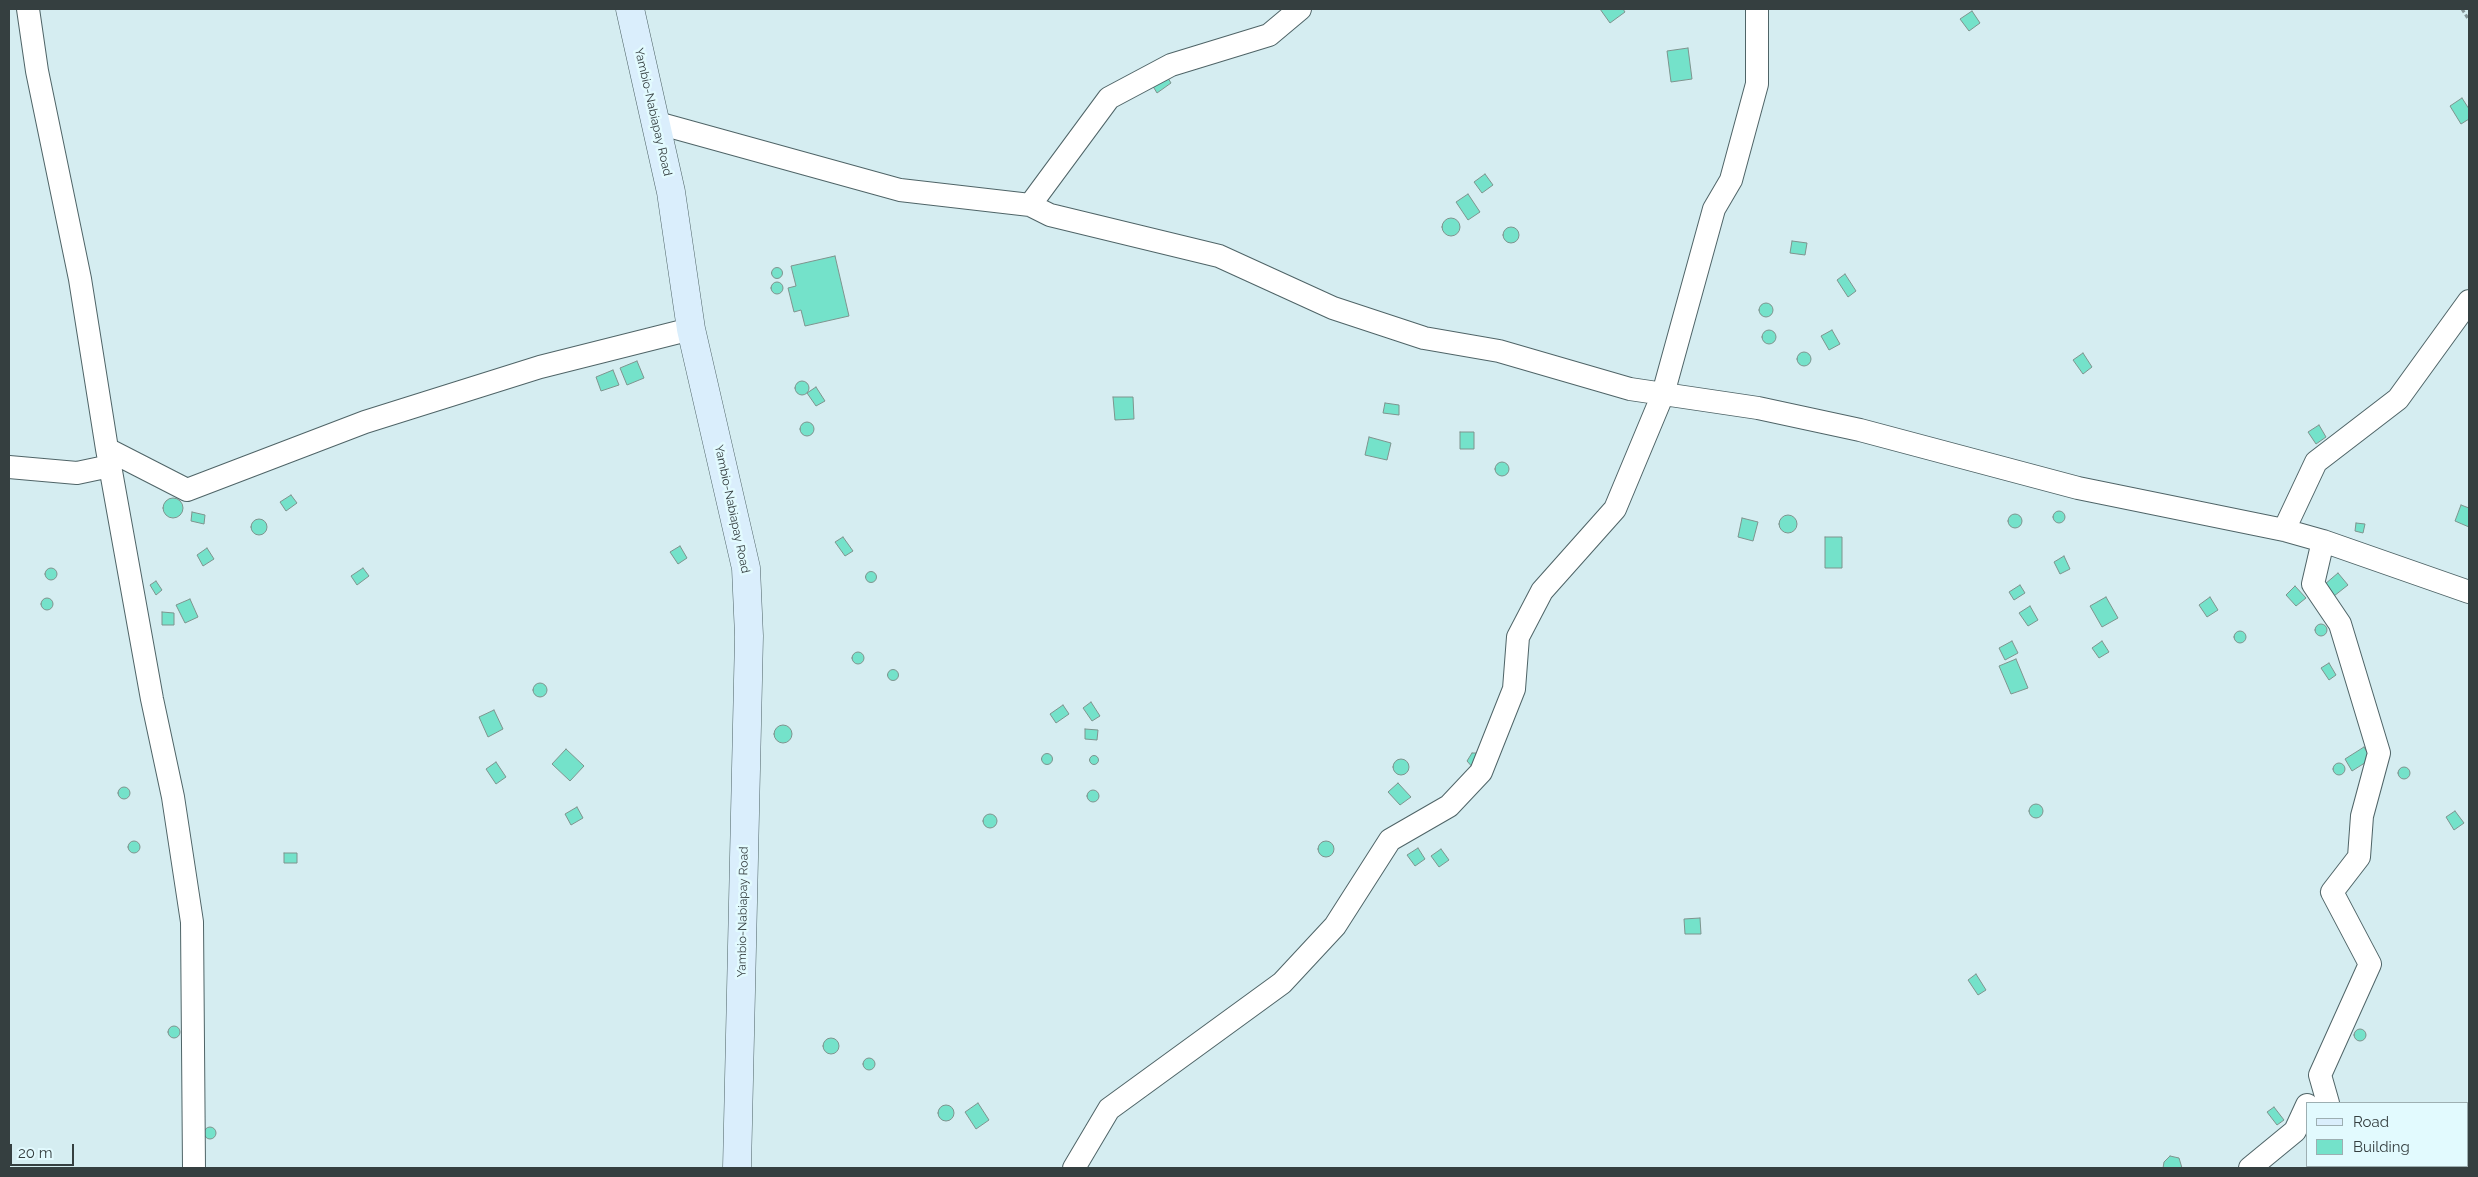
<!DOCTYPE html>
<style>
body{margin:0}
#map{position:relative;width:2478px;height:1177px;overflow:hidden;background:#d5edf1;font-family:Raleway,sans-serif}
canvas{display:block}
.frame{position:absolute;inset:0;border:10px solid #353f40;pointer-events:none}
.legend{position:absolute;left:2306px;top:1102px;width:162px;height:65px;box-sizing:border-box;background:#e2fafe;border:1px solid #9dafb2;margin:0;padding:6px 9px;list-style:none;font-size:15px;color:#353f40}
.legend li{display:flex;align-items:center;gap:10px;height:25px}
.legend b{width:25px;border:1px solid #9dafb2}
.scale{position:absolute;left:10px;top:1144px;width:64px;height:22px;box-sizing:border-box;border:2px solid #353f40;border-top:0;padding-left:6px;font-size:15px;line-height:18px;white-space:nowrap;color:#353f40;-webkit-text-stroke:4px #e2fafe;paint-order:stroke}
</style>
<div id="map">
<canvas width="2478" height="1177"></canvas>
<div class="frame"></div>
<ul class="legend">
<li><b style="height:6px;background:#daeefc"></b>Road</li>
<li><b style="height:14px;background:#74e2ca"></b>Building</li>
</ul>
<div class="scale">20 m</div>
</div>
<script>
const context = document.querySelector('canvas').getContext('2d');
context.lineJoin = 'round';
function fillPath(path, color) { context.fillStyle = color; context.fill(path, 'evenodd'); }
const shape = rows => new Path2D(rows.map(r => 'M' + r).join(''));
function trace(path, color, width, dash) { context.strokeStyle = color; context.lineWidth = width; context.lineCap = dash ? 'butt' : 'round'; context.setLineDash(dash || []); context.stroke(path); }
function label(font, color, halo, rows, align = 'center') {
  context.font = font + ' Raleway,sans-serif'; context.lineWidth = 5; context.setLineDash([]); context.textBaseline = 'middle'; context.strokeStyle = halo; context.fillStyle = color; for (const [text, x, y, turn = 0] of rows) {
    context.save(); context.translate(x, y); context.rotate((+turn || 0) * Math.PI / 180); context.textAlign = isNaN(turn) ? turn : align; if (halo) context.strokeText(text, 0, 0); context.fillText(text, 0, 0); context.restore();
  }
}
const building = shape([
 [1600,9,1623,9,1625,12,1610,23,1600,9],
 [1972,11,1980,23,1969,31,1960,19,1972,11],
 [1688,48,1692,79,1671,82,1667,51,1688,48],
 [1165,73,1171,83,1157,93,1151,83,1165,73],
 [2462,98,2469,109,2469,119,2461,124,2450,106,2462,98],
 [1485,174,1493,185,1482,193,1474,182,1485,174],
 [1468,194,1480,212,1468,220,1456,202,1468,194],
 '1442 227a9 9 0 1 1 18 0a9 9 0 1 1-18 0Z',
 '1503 235a8 8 0 1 1 16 0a8 8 0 1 1-16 0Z',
 [1792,241,1807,243,1805,255,1790,253,1792,241],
 [835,256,849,316,805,326,801,310,794,312,788,288,796,286,791,266,835,256],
 '771.5 273a5.5 5.5 0 1 1 11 0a5.5 5.5 0 1 1-11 0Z',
 [1845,274,1856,291,1848,297,1837,280,1845,274],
 '771 288a6 6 0 1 1 12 0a6 6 0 1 1-12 0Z',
 '1759 310a7 7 0 1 1 14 0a7 7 0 1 1-14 0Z',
 '1762 337a7 7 0 1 1 14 0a7 7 0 1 1-14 0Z',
 [1832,330,1840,344,1829,350,1821,336,1832,330],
 '1797 359a7 7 0 1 1 14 0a7 7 0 1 1-14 0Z',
 [2083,353,2092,367,2083,374,2073,360,2083,353],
 [637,361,644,378,627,385,620,368,637,361],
 [613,370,619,385,601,391,596,377,613,370],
 '795 388a7 7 0 1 1 14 0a7 7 0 1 1-14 0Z',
 [816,387,825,401,816,406,807,393,816,387],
 [1113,397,1133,397,1134,419,1115,420,1113,397],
 [1385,403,1399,405,1399,415,1383,413,1385,403],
 '800 429a7 7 0 1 1 14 0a7 7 0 1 1-14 0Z',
 [2319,425,2326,437,2316,444,2308,432,2319,425],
 [1460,432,1474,432,1474,449,1460,449,1460,432],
 [1369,437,1391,443,1387,460,1365,455,1369,437],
 '1495 469a7 7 0 1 1 14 0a7 7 0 1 1-14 0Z',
 [291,495,297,503,286,511,280,502,291,495],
 '163 508a10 10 0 1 1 20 0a10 10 0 1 1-20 0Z',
 [2461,505,2469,508,2469,527,2455,521,2461,505],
 '2053 517a6 6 0 1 1 12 0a6 6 0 1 1-12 0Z',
 [192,512,205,515,204,524,191,521,192,512],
 '2008 521a7 7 0 1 1 14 0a7 7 0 1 1-14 0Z',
 '1779 524a9 9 0 1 1 18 0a9 9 0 1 1-18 0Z',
 [1742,518,1758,522,1753,541,1738,537,1742,518],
 '251 527a8 8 0 1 1 16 0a8 8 0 1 1-16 0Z',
 [2356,523,2365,524,2363,533,2355,531,2356,523],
 [843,537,853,551,845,556,835,542,843,537],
 [1825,537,1842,537,1842,568,1825,568,1825,537],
 [680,546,687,558,678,564,670,552,680,546],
 [207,548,214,559,203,566,197,555,207,548],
 [2064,556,2070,569,2060,574,2054,562,2064,556],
 '45 574a6 6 0 1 1 12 0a6 6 0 1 1-12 0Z',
 [363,568,369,576,357,585,351,576,363,568],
 '865.5 577a5.5 5.5 0 1 1 11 0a5.5 5.5 0 1 1-11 0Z',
 [2338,573,2348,585,2334,596,2325,584,2338,573],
 [156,581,162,590,156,595,150,585,156,581],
 [2020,585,2025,593,2014,600,2009,592,2020,585],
 [2295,586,2306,598,2296,606,2286,595,2295,586],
 [2106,597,2118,618,2102,627,2090,606,2106,597],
 [2210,597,2218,610,2207,617,2199,605,2210,597],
 '41 604a6 6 0 1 1 12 0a6 6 0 1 1-12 0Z',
 [190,599,198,617,185,623,176,605,190,599],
 [2030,606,2038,620,2028,626,2019,613,2030,606],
 [162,612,174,613,174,625,162,625,162,612],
 '2315 630a6 6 0 1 1 12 0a6 6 0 1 1-12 0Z',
 '2234 637a6 6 0 1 1 12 0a6 6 0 1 1-12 0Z',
 [2012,641,2018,653,2005,660,1999,648,2012,641],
 [2102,641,2109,652,2099,658,2092,648,2102,641],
 '852 658a6 6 0 1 1 12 0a6 6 0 1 1-12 0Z',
 [2016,659,2028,688,2011,694,1999,666,2016,659],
 [2329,663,2336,675,2329,680,2321,668,2329,663],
 '887.5 675a5.5 5.5 0 1 1 11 0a5.5 5.5 0 1 1-11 0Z',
 '533 690a7 7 0 1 1 14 0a7 7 0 1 1-14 0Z',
 [1091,702,1100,716,1092,721,1083,708,1091,702],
 [1063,705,1069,714,1056,723,1050,714,1063,705],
 [494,710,503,729,488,737,479,717,494,710],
 '774 734a9 9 0 1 1 18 0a9 9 0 1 1-18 0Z',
 [1085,729,1098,730,1097,740,1085,739,1085,729],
 [2364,747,2371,759,2352,771,2345,759,2364,747],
 [566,749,584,766,570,781,552,764,566,749],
 [1472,753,1477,753,1474,769,1467,761,1472,753],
 '1041.5 759a5.5 5.5 0 1 1 11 0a5.5 5.5 0 1 1-11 0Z',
 '1089.5 760a4.5 4.5 0 1 1 9 0a4.5 4.5 0 1 1-9 0Z',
 '1393 767a8 8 0 1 1 16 0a8 8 0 1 1-16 0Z',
 [496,762,506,777,496,784,486,769,496,762],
 '2333 769a6 6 0 1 1 12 0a6 6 0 1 1-12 0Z',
 '2398 773a6 6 0 1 1 12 0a6 6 0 1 1-12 0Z',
 [1398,783,1411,797,1400,805,1388,792,1398,783],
 '118 793a6 6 0 1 1 12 0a6 6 0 1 1-12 0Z',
 '1087 796a6 6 0 1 1 12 0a6 6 0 1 1-12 0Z',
 '2029 811a7 7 0 1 1 14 0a7 7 0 1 1-14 0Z',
 [577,807,583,818,571,825,565,814,577,807],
 [2455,811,2464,823,2454,830,2446,817,2455,811],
 '983 821a7 7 0 1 1 14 0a7 7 0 1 1-14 0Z',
 '128 847a6 6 0 1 1 12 0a6 6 0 1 1-12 0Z',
 '1318 849a8 8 0 1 1 16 0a8 8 0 1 1-16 0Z',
 [1418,848,1425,859,1415,866,1407,855,1418,848],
 [1441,849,1449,860,1439,867,1431,856,1441,849],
 [284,853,297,853,297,863,284,863,284,853],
 [1700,918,1701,934,1685,934,1684,919,1700,918],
 [1976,974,1986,990,1978,995,1968,980,1976,974],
 '168 1032a6 6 0 1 1 12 0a6 6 0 1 1-12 0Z',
 '2354 1035a6 6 0 1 1 12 0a6 6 0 1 1-12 0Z',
 '823 1046a8 8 0 1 1 16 0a8 8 0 1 1-16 0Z',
 '863 1064a6 6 0 1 1 12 0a6 6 0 1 1-12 0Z',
 [978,1103,989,1120,976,1129,965,1112,978,1103],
 '938 1113a8 8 0 1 1 16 0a8 8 0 1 1-16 0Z',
 [2274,1107,2284,1120,2277,1125,2267,1112,2274,1107],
 '204 1133a6 6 0 1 1 12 0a6 6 0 1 1-12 0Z',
 [2170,1156,2179,1158,2182,1168,2163,1168,2164,1162,2170,1156]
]);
const path = shape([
 [2462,9,2469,20]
]);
const street = shape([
 [28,9,37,71,80,279,107,449,152,699,173,797,192,922,194,1168],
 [654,122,900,190,1030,205,1050,215,1219,256,1333,308,1424,338,1499,351,1630,389,1758,408,1860,430,2078,488,2284,530,2323,541,2469,592],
 [1030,205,1109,98,1171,65,1269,35,1300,9],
 [107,449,187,490,365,422,540,367,691,329],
 [9,467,77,473,110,466],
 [2284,530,2316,462,2398,399,2469,301],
 [2323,541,2313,584,2340,624,2379,753,2362,816,2359,857,2332,892,2370,964,2320,1075,2328,1103],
 [2345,1166,2345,1168],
 [1074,1168,1109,1109,1282,983,1335,926,1390,840,1449,806,1481,772,1514,689,1518,637,1542,591,1615,509,1663,394,1714,209,1731,180,1757,84,1757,9],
 [2250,1168,2295,1131,2307,1105]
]);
const secondary = shape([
 [630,9,671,192,691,329,746,568,749,636,737,1168]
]);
const streetNames = [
 ["Yambio-Nabiapay Road",653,112,77],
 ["Yambio-Nabiapay Road",732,509,78],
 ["Yambio-Nabiapay Road",743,912,-89]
];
fillPath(building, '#74e2ca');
trace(building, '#7e948e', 1);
trace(street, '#4f6467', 24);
trace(secondary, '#4f6467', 29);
trace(path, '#839497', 3, [4, 2.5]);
trace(street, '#fff', 22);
trace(secondary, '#daeefc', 28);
label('12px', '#353f40', '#e2fafe', streetNames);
</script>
